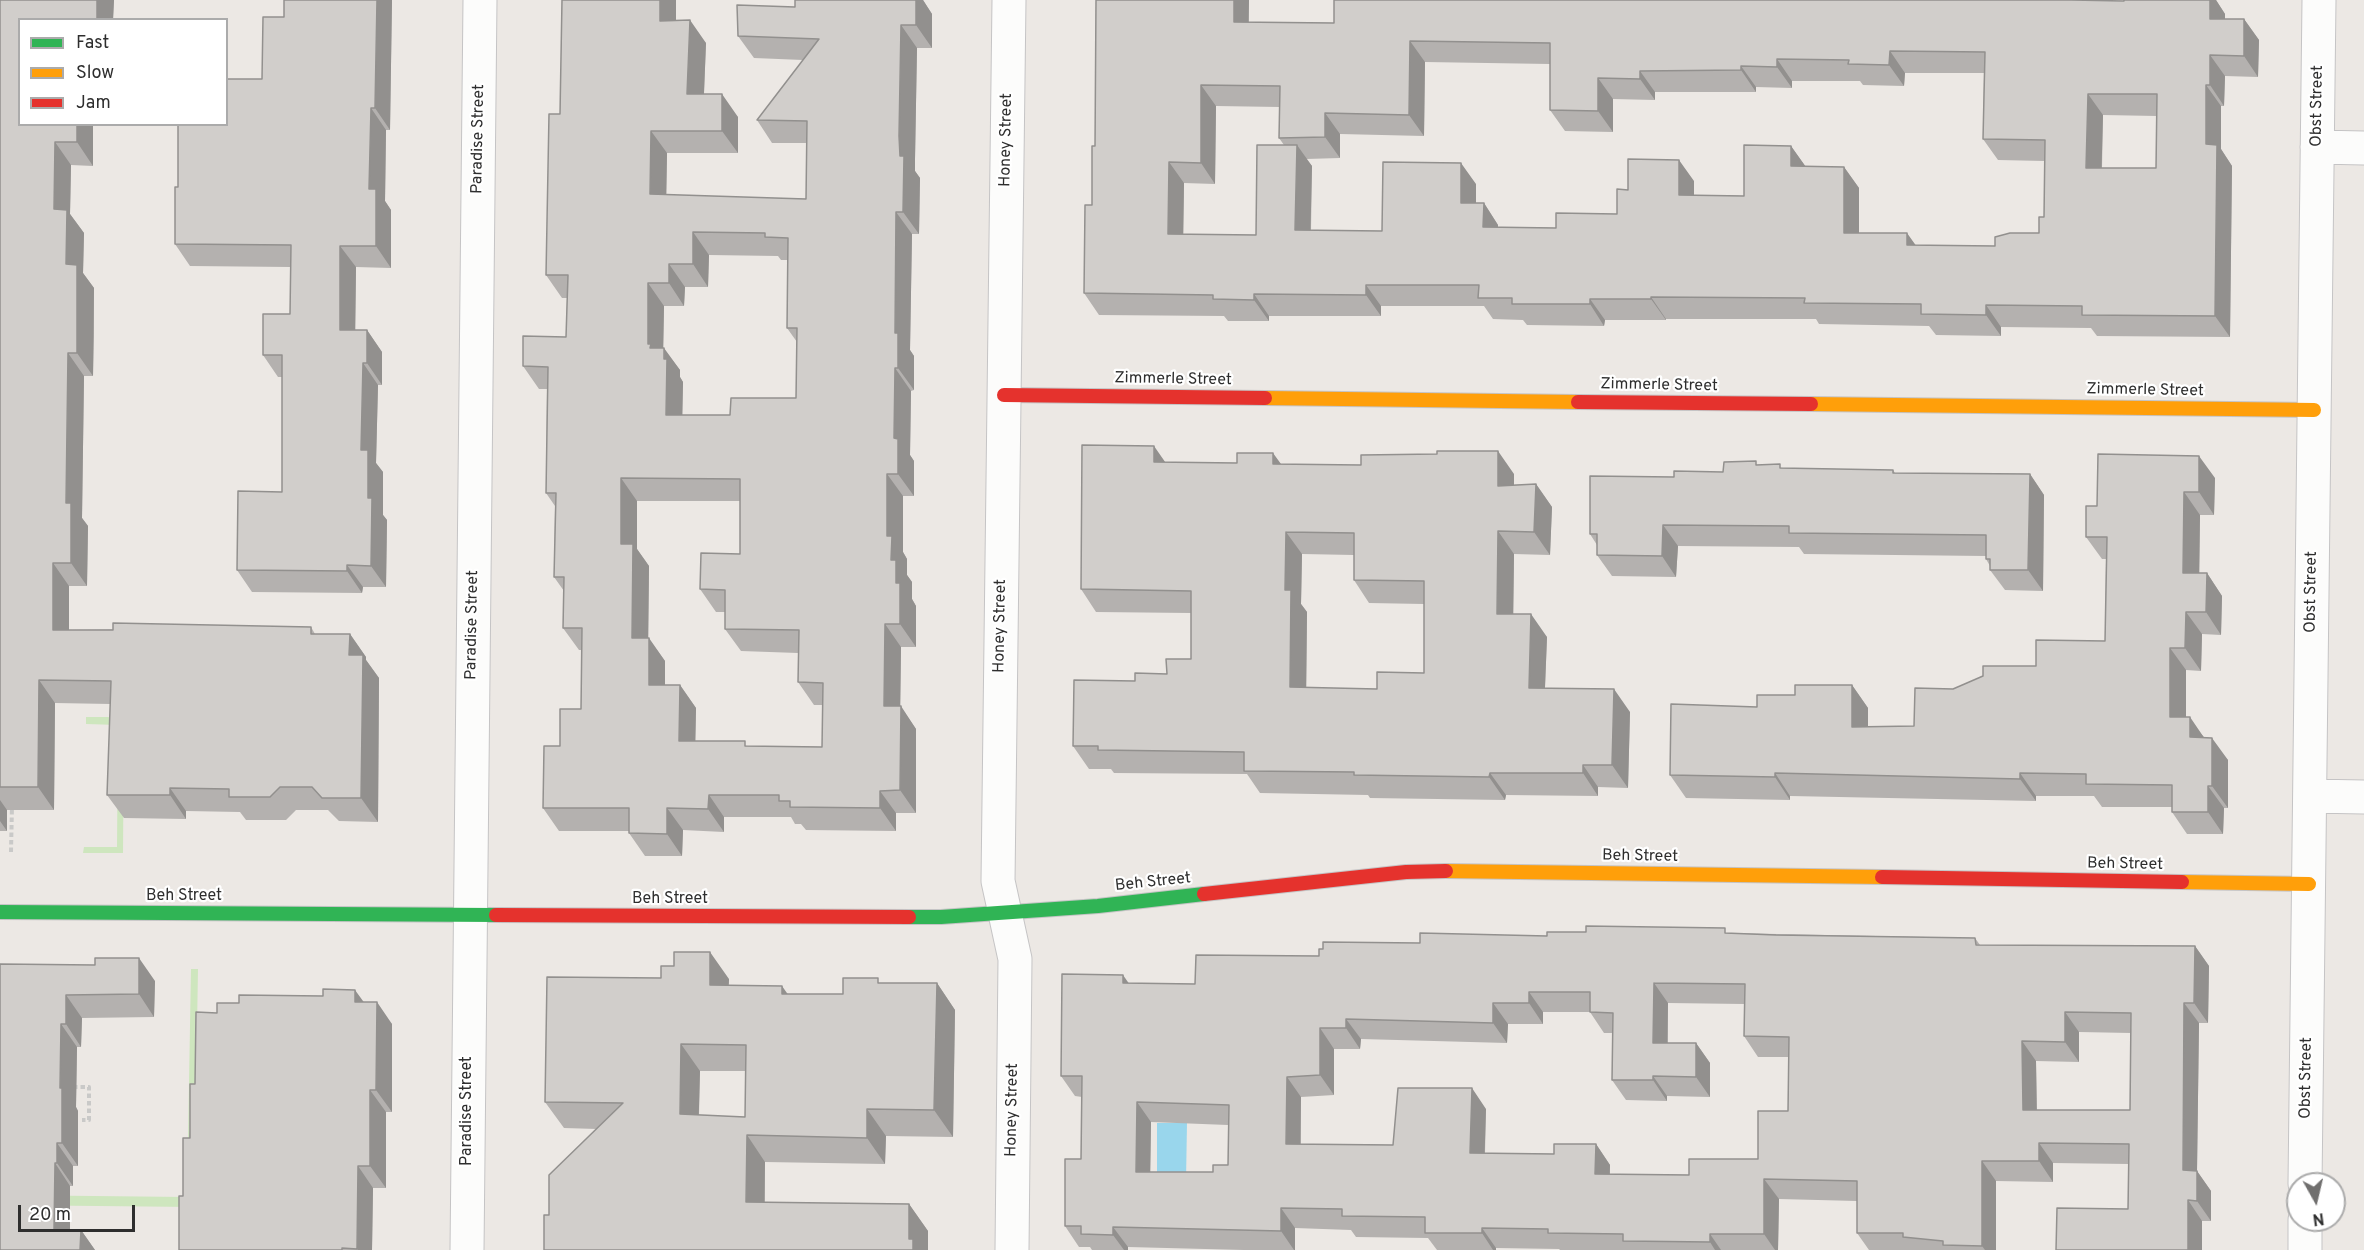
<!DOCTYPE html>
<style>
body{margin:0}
#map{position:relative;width:2364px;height:1250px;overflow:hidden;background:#ece8e4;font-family:Overpass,sans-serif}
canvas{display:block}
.legend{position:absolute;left:18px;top:18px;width:210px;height:108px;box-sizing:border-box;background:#fff;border:2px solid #ababab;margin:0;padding:8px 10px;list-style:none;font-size:18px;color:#2e2e2e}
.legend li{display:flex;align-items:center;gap:12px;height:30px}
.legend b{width:30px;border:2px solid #ababab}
.north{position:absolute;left:2286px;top:1172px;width:60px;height:60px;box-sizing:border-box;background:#fff;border:2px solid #ababab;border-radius:50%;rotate:172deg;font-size:16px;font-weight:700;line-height:24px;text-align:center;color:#2e2e2e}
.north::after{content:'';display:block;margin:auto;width:21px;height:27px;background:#706f6e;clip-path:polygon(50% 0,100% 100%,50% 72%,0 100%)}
.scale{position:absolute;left:18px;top:1205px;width:117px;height:27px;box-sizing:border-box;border:3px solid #2e2e2e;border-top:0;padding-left:8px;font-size:18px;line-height:21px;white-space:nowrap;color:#2e2e2e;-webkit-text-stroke:4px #fff;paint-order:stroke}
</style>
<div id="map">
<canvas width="2364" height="1250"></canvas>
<ul class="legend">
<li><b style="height:8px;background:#30b455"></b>Fast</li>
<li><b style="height:8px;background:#ff9f0a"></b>Slow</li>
<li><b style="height:8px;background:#e5322d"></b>Jam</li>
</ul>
<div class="north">N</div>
<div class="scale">20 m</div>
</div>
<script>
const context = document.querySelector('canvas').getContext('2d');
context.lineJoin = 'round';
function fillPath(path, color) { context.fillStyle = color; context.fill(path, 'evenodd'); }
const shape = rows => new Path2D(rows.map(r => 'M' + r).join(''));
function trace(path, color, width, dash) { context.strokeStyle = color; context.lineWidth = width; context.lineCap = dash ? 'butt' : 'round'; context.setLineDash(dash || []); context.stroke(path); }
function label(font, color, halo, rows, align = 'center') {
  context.font = font + ' Overpass,sans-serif'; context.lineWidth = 4.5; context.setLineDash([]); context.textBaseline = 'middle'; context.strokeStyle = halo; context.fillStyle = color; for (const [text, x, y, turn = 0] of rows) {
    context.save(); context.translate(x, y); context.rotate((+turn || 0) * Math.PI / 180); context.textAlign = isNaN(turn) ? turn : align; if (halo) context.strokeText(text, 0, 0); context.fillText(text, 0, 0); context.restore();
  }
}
const green = shape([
 [86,717,124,717,123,853,83,853,84,847,117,847,118,725,86,724],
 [191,969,198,969,194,1207,0,1205,0,1195,187,1197]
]);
const water = shape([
 [1157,1123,1187,1123,1186,1181,1157,1181]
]);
const path = shape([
 [11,852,12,805],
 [73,1087,89,1087,89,1120,82,1120]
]);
const street = shape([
 [1009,0,998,881,1015,959,1012,1250],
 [2317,147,2364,148],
 [2310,796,2364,797],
 [2305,1184,2319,0],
 [467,1250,480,0],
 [2305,1250,2305,1220]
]);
const fast = shape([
 [0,912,496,915],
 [909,917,941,917,1098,906,1204,894]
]);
const slow = shape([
 [1265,398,1578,402],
 [1811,404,2314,410],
 [1446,871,1882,877],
 [2182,882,2309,884]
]);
const jam = shape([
 [1004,395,1265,398],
 [1578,402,1811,404],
 [1882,877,2182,882],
 [1204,894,1406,872,1446,871],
 [496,915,909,917]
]);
const wall = shape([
 [0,0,114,0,113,20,20,20,20,124,93,124,93,166,71,165,70,214,84,233,83,273,94,288,94,336,93,376,84,376,82,518,88,526,87,586,69,586,69,630,311,627,315,634,350,634,366,657,366,660,379,678,378,822,339,821,328,810,296,810,286,820,246,820,240,812,186,811,186,819,124,818,107,795,111,704,55,703,54,810,7,810,7,831,0,831],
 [284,0,392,0,390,130,386,130,385,201,391,210,391,268,356,267,355,330,367,330,382,352,382,385,378,385,376,463,383,472,383,515,387,520,386,587,363,587,362,593,252,592,237,570,282,492,282,377,278,377,263,355,290,314,290,267,190,266,175,244,262,79,284,17],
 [562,0,676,0,676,21,706,43,704,94,738,117,738,153,667,153,666,195,806,199,807,143,772,143,757,120,803,60,754,58,738,36,795,7,795,0,923,0,932,14,932,48,917,48,915,159,915,171,920,178,919,234,912,234,910,350,914,356,914,390,911,391,910,455,914,461,914,496,903,496,903,552,907,559,907,575,912,582,912,599,916,606,916,647,901,647,900,706,916,729,916,813,896,813,896,831,806,830,801,824,795,824,791,817,724,817,724,832,683,830,682,856,645,856,629,833,629,831,559,831,543,808,560,746,581,709,581,650,579,650,563,628,564,591,554,577,555,506,546,493,547,389,539,389,523,366,566,337,567,298,562,298,546,275,560,114,562,1],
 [709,255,778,256,781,260,788,260,787,328,797,342,796,398,730,415,682,415,683,382,680,377,680,370,663,348,664,306,684,306,685,287,708,287],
 [637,501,740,501,740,554,700,589,716,612,725,612,725,629,741,651,798,653,798,682,814,705,823,705,822,747,748,746,695,741,696,708,680,685,665,685,665,661,648,638,649,566,637,549],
 [1096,0,1249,0,1249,22,1334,23,2124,1,2124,0,2216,0,2225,14,2225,19,2244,19,2259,40,2258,77,2225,76,2224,106,2221,106,2221,149,2232,166,2230,337,2097,336,2091,328,2001,327,2001,336,1936,335,1929,326,1819,324,1816,319,1666,319,1666,320,1605,320,1604,326,1527,325,1523,320,1493,319,1484,306,1381,306,1381,316,1269,316,1269,321,1228,321,1224,316,1099,315,1084,293,1092,205,1095,146],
 [1425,62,1550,64,1550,110,1565,131,1613,132,1613,99,1655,100,1655,92,1756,92,1756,87,1792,88,1792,81,1860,81,1863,85,1904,86,1905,73,1984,73,1983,139,1998,160,2045,161,2044,217,2039,233,1995,246,1915,245,1859,233,1859,188,1844,167,1805,166,1791,146,1744,196,1694,195,1694,181,1628,190,1617,214,1556,228,1498,227,1498,225,1484,203,1476,203,1476,184,1382,231,1311,230,1312,166,1306,159,1340,158,1340,134,1424,136],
 [1216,106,1280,107,1279,138,1284,145,1256,235,1183,234,1184,183,1215,184],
 [2103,115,2157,116,2156,168,2102,168],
 [1166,462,1281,464,1514,474,1514,485,1536,484,1552,507,1550,555,1514,554,1513,614,1547,637,1545,688,1630,712,1628,788,1598,787,1598,796,1506,795,1505,800,1370,798,1368,795,1260,793,1247,774,1114,773,1111,769,1089,769,1073,746,1135,681,1167,674,1191,659,1191,613,1096,612,1081,589],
 [1302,554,1354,555,1354,580,1369,603,1424,604,1424,673,1377,689,1306,688,1307,612,1301,604],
 [1759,465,1783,468,1893,470,1895,473,2030,474,2044,495,2043,591,2005,590,1990,570,1990,566,1986,559,1986,556,1804,554,1799,547,1678,546,1676,577,1612,576,1597,555,1597,545,1590,534,1674,477,1723,472],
 [2215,478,2214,515,2200,515,2199,573,2207,573,2222,596,2221,635,2202,634,2201,671,2186,670,2186,717,2204,737,2228,760,2228,808,2224,808,2223,834,2187,834,2172,812,2172,807,2102,807,2094,796,2036,796,2036,801,1790,796,1790,800,1686,798,1670,775,1757,707,1795,695,1852,685,1868,708,1868,727,1914,726,1953,689,2036,666,2105,641,2106,559,2102,559,2086,537,2097,506],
 [1729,933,1975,938,1980,945,2195,946,2209,966,2208,1023,2199,1023,2197,1171,2211,1191,2211,1221,2202,1221,2202,1250,2056,1250,2128,1209,2129,1164,2053,1163,2053,1182,1996,1181,1996,1250,1869,1250,1857,1233,1857,1201,1779,1199,1778,1250,1560,1250,1559,1249,1496,1248,1496,1250,1437,1250,1428,1238,1356,1237,1351,1230,1295,1228,1295,1250,1244,1250,1128,1247,1128,1250,1092,1250,1090,1247,1079,1247,1065,1226,1081,1159,1082,1097,1075,1096,1061,1076,1129,983,1195,984,1319,956,1420,943,1547,936],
 [1668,1003,1744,1004,1744,1036,1758,1057,1789,1057,1788,1111,1758,1159,1689,1175,1610,1174,1610,1165,1596,1144,1554,1154,1485,1153,1486,1109,1393,1145,1301,1144,1301,1097,1334,1095,1334,1049,1360,1049,1361,1039,1507,1043,1508,1024,1543,1024,1543,1012,1590,1012,1604,1033,1613,1033,1612,1080,1626,1100,1667,1101,1667,1096,1710,1097,1710,1063,1696,1043,1668,1043],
 [2079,1032,2131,1033,2130,1110,2037,1110,2036,1061,2079,1062],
 [1151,1122,1228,1125,1228,1165,1213,1172,1150,1172],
 [0,964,155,981,154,1017,82,1018,81,1047,77,1047,76,1107,78,1111,78,1166,73,1166,73,1186,70,1186,70,1230,81,1230,95,1250,0,1250],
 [729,979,728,985,788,994,843,994,882,983,937,983,955,1010,953,1137,886,1136,885,1164,765,1162,765,1203,909,1204,928,1231,928,1250,544,1250,549,1215,597,1129,564,1128,545,1102],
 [700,1071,745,1071,745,1117,699,1115],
 [364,1002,392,1024,392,1112,386,1112,386,1188,373,1188,372,1250,179,1250,183,1196,195,1084,217,1013]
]);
const shadedWall = shape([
 [97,0,114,0,113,20,97,20],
 [377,0,392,0,390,130,375,108],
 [660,0,676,0,676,43,660,21],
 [916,0,923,0,932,14,932,48,916,25],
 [1234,0,1249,0,1248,43,1234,22],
 [2210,0,2216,0,2225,14,2225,40,2210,19],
 [2244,19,2259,40,2258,77,2244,56],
 [690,20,706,43,703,116,687,94],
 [901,25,917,48,915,159,915,171,920,178,919,234,903,212,899,136],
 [1410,41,1425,62,1424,136,1409,115],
 [1890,51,1905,73,1904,86,1889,65],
 [2210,55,2225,76,2224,106,2210,85],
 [1777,59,1792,81,1792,88,1777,67],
 [1741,66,1756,87,1756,92,1741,70],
 [1640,71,1655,92,1655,100,1640,79],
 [1598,78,1613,99,1613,132,1598,111],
 [1201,85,1216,106,1215,184,1201,163],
 [2206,85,2221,106,2221,149,2232,166,2230,337,2215,316,2206,144],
 [722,94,738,117,738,153,722,131],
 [2088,94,2103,115,2101,189,2086,168],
 [371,108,386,130,385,201,391,210,391,268,376,246,369,189],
 [1325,113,1340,134,1340,158,1325,137],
 [77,124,93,124,93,166,77,142],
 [651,131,667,153,666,217,650,194],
 [55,142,71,165,70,214,84,233,83,273,94,288,93,376,77,353,66,264,54,209],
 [1297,145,1312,166,1310,251,1295,230],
 [1791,146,1806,167,1791,166],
 [1679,160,1694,181,1694,216,1679,195],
 [1169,162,1184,183,1183,255,1168,234],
 [1461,163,1476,184,1476,225,1461,203],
 [1844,167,1859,188,1859,255,1844,233],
 [1484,203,1498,225,1498,248,1483,227],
 [896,212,912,234,910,350,914,356,914,390,898,368,895,333],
 [693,232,709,255,708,287,693,264],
 [1907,233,1922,254,1907,245],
 [340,246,356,267,355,352,340,330],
 [669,264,685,287,684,306,669,283],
 [648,283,664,306,663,363,648,344],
 [1366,285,1381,306,1381,316,1366,295],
 [1254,294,1269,316,1269,321,1254,300],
 [1651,297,1666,319,1666,320,1651,299],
 [1590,299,1605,320,1604,326,1590,304],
 [1986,305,2001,327,2001,336,1986,315],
 [367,330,382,352,382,385,367,363],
 [664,348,680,370,680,377,683,382,682,437,666,415],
 [68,353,84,376,82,518,88,526,87,586,71,563,66,503],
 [363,363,378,385,376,463,383,472,383,515,387,520,386,587,371,566,368,498,361,450],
 [895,368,911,391,910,455,914,461,914,496,898,474,894,438],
 [1154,446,1170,469,1154,462],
 [1498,451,1514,474,1514,508,1498,486],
 [1273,453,1289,475,1273,464],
 [2199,456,2215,478,2214,515,2199,492],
 [887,474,903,496,903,552,907,559,907,575,912,582,912,599,916,606,916,647,900,624,896,583,887,536],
 [2030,474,2044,495,2043,591,2028,570],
 [621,478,637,501,637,549,649,566,648,661,632,638,621,544],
 [1536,484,1552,507,1550,555,1534,532],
 [2184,492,2200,515,2199,595,2183,573],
 [1663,525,1678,546,1676,577,1662,556],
 [1498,531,1514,554,1513,637,1497,614],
 [1286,532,1302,554,1301,604,1307,612,1306,710,1290,687,1285,590],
 [53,563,69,586,69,653,53,630],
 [347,565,363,587,362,593,347,571],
 [2207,573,2222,596,2221,635,2206,612],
 [2186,612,2202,634,2201,671,2185,648],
 [1531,614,1547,637,1544,711,1529,688],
 [885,624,901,647,900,729,884,706],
 [350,634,366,657,366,660,379,678,378,822,361,798,349,655],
 [649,638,665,661,665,707,649,685],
 [2170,648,2186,670,2186,739,2170,717],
 [39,680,55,703,54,810,38,787],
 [680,685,696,708,695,764,679,741],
 [1852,685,1868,708,1868,750,1852,727],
 [1614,689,1630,712,1628,788,1612,765],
 [901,706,916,729,916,813,900,790],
 [2190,717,2205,739,2190,737],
 [2212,738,2228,760,2228,808,2212,786],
 [1583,765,1598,787,1598,796,1583,773],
 [1490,773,1506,795,1505,800,1489,777],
 [1775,773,1790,796,1790,800,1775,777],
 [2020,773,2036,796,2036,801,2020,779],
 [2208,786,2224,808,2223,834,2208,812],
 [170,788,186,811,186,819,170,795],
 [880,791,896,813,896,831,880,808],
 [709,795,724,817,724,832,708,809],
 [0,800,7,810,7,831,0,821],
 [667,808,683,830,682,856,667,834],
 [2195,946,2209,966,2208,1023,2194,1003],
 [710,952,729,979,728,1012,710,985],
 [139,958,155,981,154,1017,139,994],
 [1123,975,1137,995,1123,983],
 [937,983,955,1010,953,1137,934,1110],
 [1654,983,1668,1003,1667,1063,1653,1043],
 [782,986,801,1013,782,994],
 [355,990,371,1012,355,1002],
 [1529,992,1543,1012,1543,1024,1529,1003],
 [66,995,82,1018,81,1047,66,1024],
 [377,1002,392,1024,392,1112,376,1090],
 [1493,1003,1508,1024,1507,1043,1493,1023],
 [2184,1003,2199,1023,2197,1171,2211,1191,2211,1221,2197,1201,2183,1170],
 [2065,1012,2079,1032,2079,1062,2065,1042],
 [1346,1019,1361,1039,1360,1049,1346,1028],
 [61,1024,77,1047,76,1107,78,1111,78,1166,62,1143,60,1088],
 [1320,1028,1334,1049,1334,1095,1320,1075],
 [2022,1041,2036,1061,2037,1130,2023,1110],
 [1696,1043,1710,1063,1710,1097,1696,1077],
 [681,1044,700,1071,698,1141,680,1114],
 [1653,1076,1667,1096,1667,1101,1653,1080],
 [1287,1077,1301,1097,1300,1164,1286,1144],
 [1472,1088,1486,1109,1484,1173,1470,1153],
 [370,1090,386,1112,386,1188,370,1166],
 [1137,1102,1151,1122,1150,1192,1136,1172],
 [867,1109,886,1136,885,1164,867,1138],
 [747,1135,765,1162,764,1229,746,1202],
 [57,1143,73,1166,73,1186,57,1163],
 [2039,1143,2053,1163,2053,1182,2039,1161],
 [1596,1144,1610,1165,1609,1194,1595,1174],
 [1982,1161,1996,1181,1996,1250,1985,1250,1982,1246],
 [55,1163,70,1186,70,1250,54,1230],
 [358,1166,373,1188,372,1250,358,1250,357,1249],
 [1764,1179,1779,1199,1778,1250,1775,1250,1764,1234],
 [2188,1200,2202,1221,2202,1250,2188,1250],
 [909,1204,928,1231,928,1250,913,1250,909,1239],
 [1281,1208,1295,1228,1295,1250,1294,1250,1281,1231],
 [1113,1227,1128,1247,1128,1250,1124,1250,1113,1235],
 [1482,1228,1496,1248,1496,1250,1493,1250,1482,1233],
 [81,1230,95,1250,80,1250],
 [1710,1234,1721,1250,1715,1250,1710,1242]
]);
const building = shape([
 [0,0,97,0,97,20,20,20,20,124,77,124,77,142,55,142,54,209,67,210,66,264,77,265,77,353,68,353,66,503,71,503,71,563,53,563,53,630,113,630,113,623,311,627,311,634,350,634,349,655,363,655,361,798,322,798,312,787,280,787,270,797,229,797,229,789,170,788,170,795,107,795,111,681,39,680,38,787,0,787,0,0],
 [284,0,377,0,375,108,371,108,369,189,376,189,376,246,340,246,340,330,367,330,367,363,363,363,361,450,368,450,368,498,372,498,371,566,347,565,347,571,237,570,238,491,282,492,282,355,263,355,263,314,290,314,291,245,175,244,175,187,178,187,178,124,226,124,226,79,262,79,263,17,284,17,284,0],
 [562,0,660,0,660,21,690,20,687,94,722,94,722,131,651,131,650,194,806,199,807,121,757,120,819,39,738,36,737,5,795,7,795,0,916,0,916,25,901,25,899,136,900,156,904,156,903,212,896,212,895,333,898,333,898,368,895,368,894,438,898,439,898,474,887,474,887,536,892,536,891,560,896,560,896,583,900,583,900,624,885,624,884,706,901,706,900,790,880,791,880,808,790,807,790,801,779,801,779,795,709,795,708,809,667,808,667,834,629,833,629,808,543,808,544,746,560,746,560,709,581,709,582,628,563,628,564,577,554,577,556,493,546,493,548,367,523,366,523,336,566,337,568,275,546,275,549,114,560,114,562,0],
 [693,232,765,233,765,237,788,238,787,328,797,328,796,398,731,398,730,415,666,415,667,359,664,359,664,348,650,348,651,344,648,344,648,283,669,283,669,264,693,264,693,232],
 [621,478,740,479,740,554,701,553,700,589,725,590,725,629,799,630,798,682,823,683,822,747,745,746,745,741,679,741,680,685,649,685,649,638,632,638,633,544,621,544,621,478],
 [1096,0,1234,0,1234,22,1334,23,1334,0,2071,0,2124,1,2124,0,2210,0,2210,19,2244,19,2244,56,2210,55,2210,85,2206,85,2206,144,2217,145,2215,316,2082,315,2082,306,1986,305,1986,315,1921,314,1921,304,1804,303,1805,298,1651,297,1651,299,1590,299,1590,304,1512,304,1512,298,1478,298,1479,285,1366,285,1366,295,1254,294,1254,300,1213,299,1213,295,1084,293,1085,205,1092,205,1092,146,1095,146,1096,0],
 [1410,41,1550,43,1550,110,1598,111,1598,78,1640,79,1640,71,1741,70,1741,66,1777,67,1777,59,1849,60,1848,64,1889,65,1890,51,1985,52,1983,139,2045,140,2044,217,2039,217,2039,233,2010,233,1995,237,1995,246,1907,245,1907,233,1844,233,1844,167,1791,166,1791,146,1744,145,1744,196,1679,195,1679,160,1628,159,1628,190,1617,189,1617,214,1556,213,1556,228,1483,227,1484,203,1461,203,1461,163,1383,162,1382,231,1295,230,1297,145,1257,145,1256,235,1168,234,1169,162,1201,163,1201,85,1280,86,1279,138,1325,137,1325,113,1409,115,1410,41],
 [2088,94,2157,94,2156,168,2086,168,2088,94],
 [1082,445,1154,446,1154,462,1237,463,1237,453,1273,453,1273,464,1361,465,1361,455,1437,454,1437,451,1498,451,1498,486,1536,484,1534,532,1498,531,1497,614,1531,614,1529,688,1614,689,1612,765,1583,765,1583,773,1490,773,1489,777,1354,775,1354,772,1244,771,1244,752,1098,750,1098,746,1073,746,1074,680,1135,681,1135,673,1167,674,1166,659,1191,659,1191,591,1081,589,1082,445],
 [1286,532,1354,533,1354,580,1424,581,1424,673,1377,672,1377,689,1290,687,1291,590,1285,590,1286,532],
 [2098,454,2199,456,2199,492,2184,492,2183,573,2207,573,2206,612,2186,612,2185,648,2170,648,2170,717,2190,717,2190,737,2212,738,2212,786,2208,786,2208,812,2172,812,2172,785,2086,784,2086,774,2020,773,2020,779,1775,773,1775,777,1670,775,1671,704,1757,707,1757,695,1795,695,1795,685,1852,685,1852,727,1914,726,1915,688,1953,689,1983,676,1983,666,2036,666,2036,640,2105,641,2107,537,2086,537,2086,506,2097,506,2098,454],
 [1756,461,1756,465,1780,464,1780,468,1893,470,1893,473,2030,474,2028,570,1990,570,1990,559,1986,559,1986,535,1789,533,1789,526,1663,525,1662,556,1597,555,1597,534,1590,534,1590,476,1674,477,1674,471,1723,472,1724,462,1756,461],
 [1586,926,1725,928,1725,933,1776,935,1975,938,1976,945,2195,946,2194,1003,2184,1003,2183,1170,2197,1171,2197,1201,2188,1200,2188,1250,2056,1250,2057,1208,2128,1209,2129,1144,2039,1143,2039,1161,1982,1161,1982,1246,1943,1245,1943,1241,1903,1237,1903,1233,1857,1233,1857,1181,1764,1179,1764,1234,1710,1234,1710,1242,1623,1241,1623,1234,1548,1233,1548,1229,1482,1228,1482,1233,1425,1233,1425,1217,1342,1216,1342,1209,1281,1208,1281,1231,1113,1227,1113,1235,1081,1234,1081,1226,1065,1226,1065,1159,1081,1159,1082,1076,1061,1076,1062,974,1123,975,1123,983,1195,984,1196,955,1319,956,1319,949,1323,949,1323,942,1420,943,1420,933,1547,936,1547,932,1586,932,1586,926],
 [1654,983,1745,984,1744,1036,1789,1037,1788,1111,1758,1111,1758,1159,1689,1159,1689,1175,1595,1174,1596,1144,1554,1144,1554,1154,1470,1153,1472,1088,1398,1088,1393,1145,1286,1144,1287,1077,1320,1075,1320,1028,1346,1028,1346,1019,1493,1023,1493,1003,1529,1003,1529,992,1590,992,1590,1012,1613,1013,1612,1080,1653,1080,1653,1076,1696,1077,1696,1043,1653,1043,1654,983],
 [2065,1012,2131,1013,2130,1110,2023,1110,2022,1041,2065,1042,2065,1012],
 [1137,1102,1229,1105,1228,1165,1213,1165,1213,1172,1136,1172,1137,1102],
 [674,952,710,952,710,985,782,986,782,994,843,994,843,978,878,978,878,983,937,983,934,1110,867,1109,867,1138,747,1135,746,1202,909,1204,909,1239,913,1239,913,1250,544,1250,544,1215,549,1215,549,1175,623,1103,545,1102,547,977,661,978,661,966,674,966,674,952],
 [681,1044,746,1045,745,1117,680,1114,681,1044],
 [95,958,139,958,139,994,66,995,66,1024,61,1024,60,1088,62,1088,62,1143,57,1143,57,1163,55,1163,54,1230,81,1230,80,1250,0,1250,0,964,95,965,95,958],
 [323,989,355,990,355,1002,377,1002,376,1090,370,1090,370,1166,358,1166,357,1249,342,1248,342,1250,179,1250,179,1196,183,1196,183,1138,190,1138,190,1084,195,1084,196,1012,217,1013,217,1003,239,1003,239,995,323,996,323,989]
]);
const streetNames = [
 ["Obst Street",2318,106,-89],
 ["Paradise Street",479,139,-89],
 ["Honey Street",1007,140,-89],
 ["Zimmerle Street",1173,380,1],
 ["Zimmerle Street",1659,386,1],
 ["Zimmerle Street",2145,391,1],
 ["Obst Street",2312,592,-89],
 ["Paradise Street",473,625,-89],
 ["Honey Street",1001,626,-89],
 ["Beh Street",1640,857,1],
 ["Beh Street",2125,865,1],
 ["Beh Street",1153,883,-6],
 ["Beh Street",184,897],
 ["Beh Street",670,900],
 ["Obst Street",2307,1078,-89],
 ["Honey Street",1013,1110,-89],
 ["Paradise Street",468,1111,-90]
];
fillPath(green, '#cee6be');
fillPath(water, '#99d6ec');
trace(street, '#c5c4c5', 35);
trace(fast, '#c5c4c5', 16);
trace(slow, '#c5c4c5', 16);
trace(jam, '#c5c4c5', 16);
trace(path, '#c9c9c8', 4, [4.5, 3]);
trace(street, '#fcfcfb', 33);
trace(fast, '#30b455', 14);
trace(slow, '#ff9f0a', 14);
trace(jam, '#e5322d', 14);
fillPath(wall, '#b4b1af');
fillPath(shadedWall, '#92908e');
fillPath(building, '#d1cecb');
trace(building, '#92908e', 1.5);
label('16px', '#2e2e2e', '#fff', streetNames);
</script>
